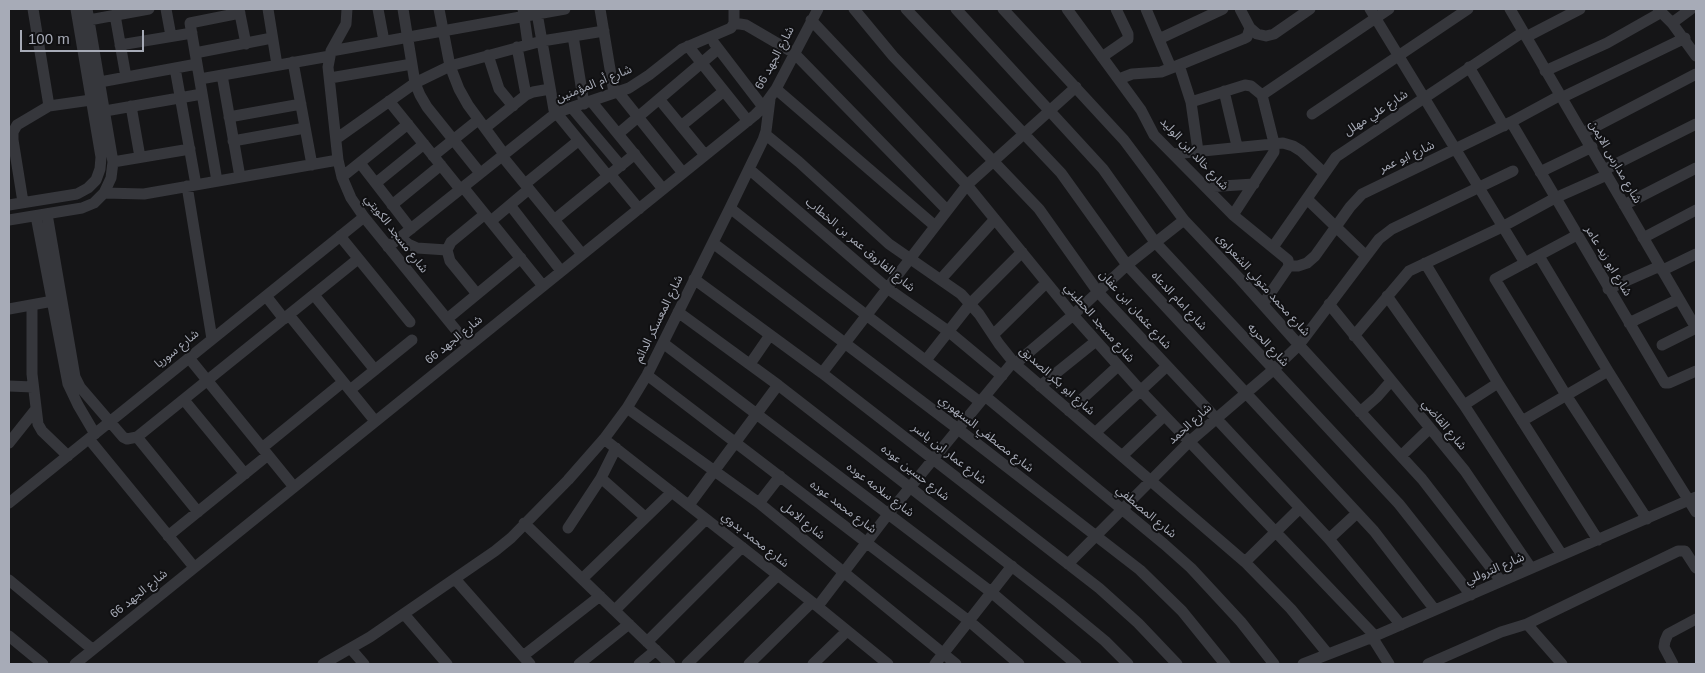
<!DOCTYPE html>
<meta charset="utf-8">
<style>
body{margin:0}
#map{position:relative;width:1705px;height:673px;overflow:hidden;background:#151517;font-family:Helvetica,sans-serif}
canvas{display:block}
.frame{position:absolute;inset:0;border:10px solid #a7abb7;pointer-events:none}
.scale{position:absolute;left:20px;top:30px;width:124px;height:22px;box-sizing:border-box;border:2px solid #a7abb7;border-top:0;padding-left:6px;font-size:15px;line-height:18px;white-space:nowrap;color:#a7abb7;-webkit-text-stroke:4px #101012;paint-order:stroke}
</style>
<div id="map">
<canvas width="1705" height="673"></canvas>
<div class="frame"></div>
<div class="scale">100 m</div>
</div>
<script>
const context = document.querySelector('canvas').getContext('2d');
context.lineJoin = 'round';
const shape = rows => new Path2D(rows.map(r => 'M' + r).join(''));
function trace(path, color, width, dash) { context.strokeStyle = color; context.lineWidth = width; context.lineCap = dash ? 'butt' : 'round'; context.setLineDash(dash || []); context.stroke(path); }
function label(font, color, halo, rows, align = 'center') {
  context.font = font + ' Helvetica,"Noto Sans Arabic",sans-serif'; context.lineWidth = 4; context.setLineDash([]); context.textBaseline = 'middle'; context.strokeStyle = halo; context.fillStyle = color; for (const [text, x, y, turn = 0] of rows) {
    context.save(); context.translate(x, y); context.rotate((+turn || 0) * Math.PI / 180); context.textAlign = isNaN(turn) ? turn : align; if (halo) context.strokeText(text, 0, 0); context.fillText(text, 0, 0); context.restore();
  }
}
const minor = shape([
 [33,9,49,106],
 [166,9,171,36],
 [239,9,246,44],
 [268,9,277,65],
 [347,9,346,24,331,51,328,67,338,160,342,177,351,198,364,217,469,346],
 [378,9,384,41],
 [403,9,415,83,420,95,427,107,480,173],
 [439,9,450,66,459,89,468,105,504,154],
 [523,9,528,44],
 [600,9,614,93],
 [854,9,893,56,1039,209,1098,292,1329,539,1401,625],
 [906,9,1061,173,1127,265,1374,531,1435,610],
 [956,9,1103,169,1155,242,1399,504,1471,595],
 [1003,9,1124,140,1184,220,1240,279,1299,345,1422,479,1501,581],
 [1067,9,1141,110,1154,135,1233,215,1288,260,1289,266,1263,304],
 [1146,9,1171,68],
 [1240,9,1250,28,1257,34,1266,36,1274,34,1310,9],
 [1370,9,1525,263],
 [1510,9,1696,328,1662,345],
 [1658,9,1672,23,1696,56],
 [537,13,554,110,608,176],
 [115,15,126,77],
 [89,20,149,9],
 [811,20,967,185,1073,315,1141,391,1375,636],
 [734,23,746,25,794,53,947,210],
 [1672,23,1691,9],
 [573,36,584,104],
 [1526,37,1580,9],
 [1159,39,1223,9],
 [714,43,763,107],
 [120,45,192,33],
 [688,46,748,121],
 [517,47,526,95],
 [331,51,565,9],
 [195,53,272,38],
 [488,55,499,89,513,106],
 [1102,57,1128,39,1128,34,1116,9],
 [293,62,312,165],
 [1179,65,1191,102,1198,151],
 [1469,67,1504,126],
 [175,68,196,185],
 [1545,71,1607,43,1660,13],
 [222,75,240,177],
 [330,78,412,64],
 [200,79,330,56],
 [1119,79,1132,74,1161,72,1179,65,1243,39,1247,37,1250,28],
 [100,82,197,64],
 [776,89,935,226],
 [1224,91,1237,146],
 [618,92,683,173],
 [1262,95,1389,9],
 [1561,98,1685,38],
 [659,99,705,155],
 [389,101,460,189],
 [591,101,663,189],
 [1191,102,1245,85,1251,86,1262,95,1274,143,1274,152,1233,215],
 [131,106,140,157],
 [572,108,621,166],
 [105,111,202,94],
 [1312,114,1468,9],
 [229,117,301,104],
 [1511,122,1665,383,1669,383,1696,371],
 [681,126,724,91],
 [485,128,526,95,533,92,550,89],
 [1583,133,1696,74],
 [618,134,718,49],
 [765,134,799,162,889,244,961,294,979,314,999,344,1015,364,1245,562,1291,609,1328,654],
 [336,139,415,83,450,66,542,41,604,31],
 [233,141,305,128],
 [1173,154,1283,143,1293,146,1301,151,1324,173],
 [433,156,478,120],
 [502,156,582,254],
 [113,162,190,149],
 [360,163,411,229],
 [749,169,887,288,948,331,1002,376],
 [1604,170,1696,124],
 [1540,172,1592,147],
 [610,174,639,209],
 [342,177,408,124],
 [217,181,190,23,240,13],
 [376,183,424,144],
 [525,184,578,141],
 [187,186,212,339],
 [463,187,543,286],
 [1206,187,1254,184],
 [104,193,144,194,338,160],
 [1307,199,1365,255],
 [23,202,13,140,13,132,17,125,49,106,91,100],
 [9,205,77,194,88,188,96,180,100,169,101,157,76,9],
 [392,205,441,165],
 [510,205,561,271],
 [1624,205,1696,168],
 [730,208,823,282,980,402],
 [47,214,75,377,80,387,123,437,127,439,137,437,358,259],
 [36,216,68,384,78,405,95,434],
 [9,220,82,208,94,203,104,193,111,178,113,162,87,9],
 [554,220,635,154],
 [491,221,529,189],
 [1577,235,1495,279,1566,395,1647,519],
 [340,236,410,322],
 [400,237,408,244,417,248,447,250],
 [1643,238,1696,210],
 [713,243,958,429,1140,570,1182,611,1225,664],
 [388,247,551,117,564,110,629,88,649,75,682,49,731,28,734,23,734,9],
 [1273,247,1336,157,1523,32],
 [1539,256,1608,371,1696,512],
 [1425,263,1498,383,1598,540],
 [1289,266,1298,266,1307,263,1315,256,1350,207,1362,194,1511,122,1559,96],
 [1663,270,1696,254],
 [694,279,822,373,1099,588,1138,623,1177,664],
 [941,279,995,219],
 [1608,289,1660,266],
 [477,294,450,261,447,250,451,242,485,214],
 [314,295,375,370],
 [266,296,284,319],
 [1387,296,1464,405,1562,555],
 [1329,304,1465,471,1531,568],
 [32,305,32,374,38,424,42,431,68,456],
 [9,309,53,301],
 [678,312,778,385,1059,603,1105,641,1128,664],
 [289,315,375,421],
 [447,319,521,258],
 [1629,323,1679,299],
 [993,335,1046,283],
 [1354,336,1409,271,1502,227,1555,198,1607,175],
 [663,343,991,592,1076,664],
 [189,358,294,487],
 [926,360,970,304,1022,252],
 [750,364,770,335],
 [1015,364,1073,315,1127,265,1184,220],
 [822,373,967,185,1076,87],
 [647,375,969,621,1019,664],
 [9,386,33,387],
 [1040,386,1096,341],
 [350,390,412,340],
 [985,396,1164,544,1191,568,1241,622,1274,664],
 [184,400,245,474],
 [1464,405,1498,383],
 [627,408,759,503,956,664],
 [1069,411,1118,366],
 [1360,412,1377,397,1391,381],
 [1522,421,1608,371],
 [1095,433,1167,366],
 [137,437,198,512],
 [89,439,194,567],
 [604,439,812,602,888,664],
 [9,443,36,409],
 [262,448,343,382],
 [1122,456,1164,416],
 [1401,456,1429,429],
 [601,478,645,517],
 [9,503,364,217],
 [759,503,780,476],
 [689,505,778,385],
 [524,523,670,664],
 [568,528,601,478,616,448],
 [168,536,268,455],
 [1329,539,1357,513],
 [1245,562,1300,508],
 [1068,564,1189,442,1273,370,1299,345,1379,239,1392,229,1513,171],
 [455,579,530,664],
 [582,579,672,492],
 [9,580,92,649],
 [818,606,889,513,1013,362],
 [615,610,706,519],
 [404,614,447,664],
 [1527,624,1562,664],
 [9,636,43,664],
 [1372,637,1389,664],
 [647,642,742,547],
 [351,649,364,664],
 [523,656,600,596],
 [75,664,755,115,763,107,776,89,818,9],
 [323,664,370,637,495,551,511,538,568,480,604,439,627,408,647,375,730,208,763,140,766,131,770,99],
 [579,664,629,624],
 [639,664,656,650],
 [687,664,778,575],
 [749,664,812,602],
 [813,664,847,631],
 [935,664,1012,566],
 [1303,664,1375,636,1696,497],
 [1428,664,1501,632,1527,624,1678,551,1685,551,1696,568],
 [1673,664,1664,647,1665,641,1668,634,1696,619]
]);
const streetNames = [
 ["شارع الجهد 66",775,58,-62],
 ["شارع أم المؤمنين",594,84,-22],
 ["شارع علي مهلل",1376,113,-33],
 ["شارع خالد ابن الوليد",1194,154,47],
 ["شارع ابو عمر",1407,157,-25],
 ["شارع مدارس الايمن",1615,162,60],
 ["شارع مسجد الكويتي",396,234,52],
 ["شارع الفاروق عمر بن الخطاب",860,245,40],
 ["شارع ابو زيد عامر",1608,261,59],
 ["شارع محمد متولي الشعراوى",1263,285,48],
 ["شارع امام الدعاه",1179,301,47],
 ["شارع عثمان ابن عفان",1135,310,48],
 ["شارع المعسكر الدائم",659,319,-64],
 ["شارع مسجد الحطيني",1099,323,49],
 ["شارع الجهد 66",454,340,-39],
 ["شارع الحريه",1268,345,47],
 ["شارع سوريا",177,349,-39],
 ["شارع ابو بكر الصديق",1057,381,42],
 ["شارع الحمد",1190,424,-42],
 ["شارع القاضي",1444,425,50],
 ["شارع مصطفي السنهوري",986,434,38],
 ["شارع عمار ابن ياسر",949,454,38],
 ["شارع حسين عوده",915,473,38],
 ["شارع سلامه عوده",880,490,37],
 ["شارع محمد عوده",843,507,37],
 ["شارع المصطفي",1146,512,40],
 ["شارع الامل",803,521,39],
 ["شارع محمد بدوي",755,540,38],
 ["شارع التروللي",1495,569,-23],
 ["شارع الجهد 66",139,594,-39]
];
trace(minor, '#36373c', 11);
label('12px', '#a7abb7', '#101012', streetNames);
</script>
